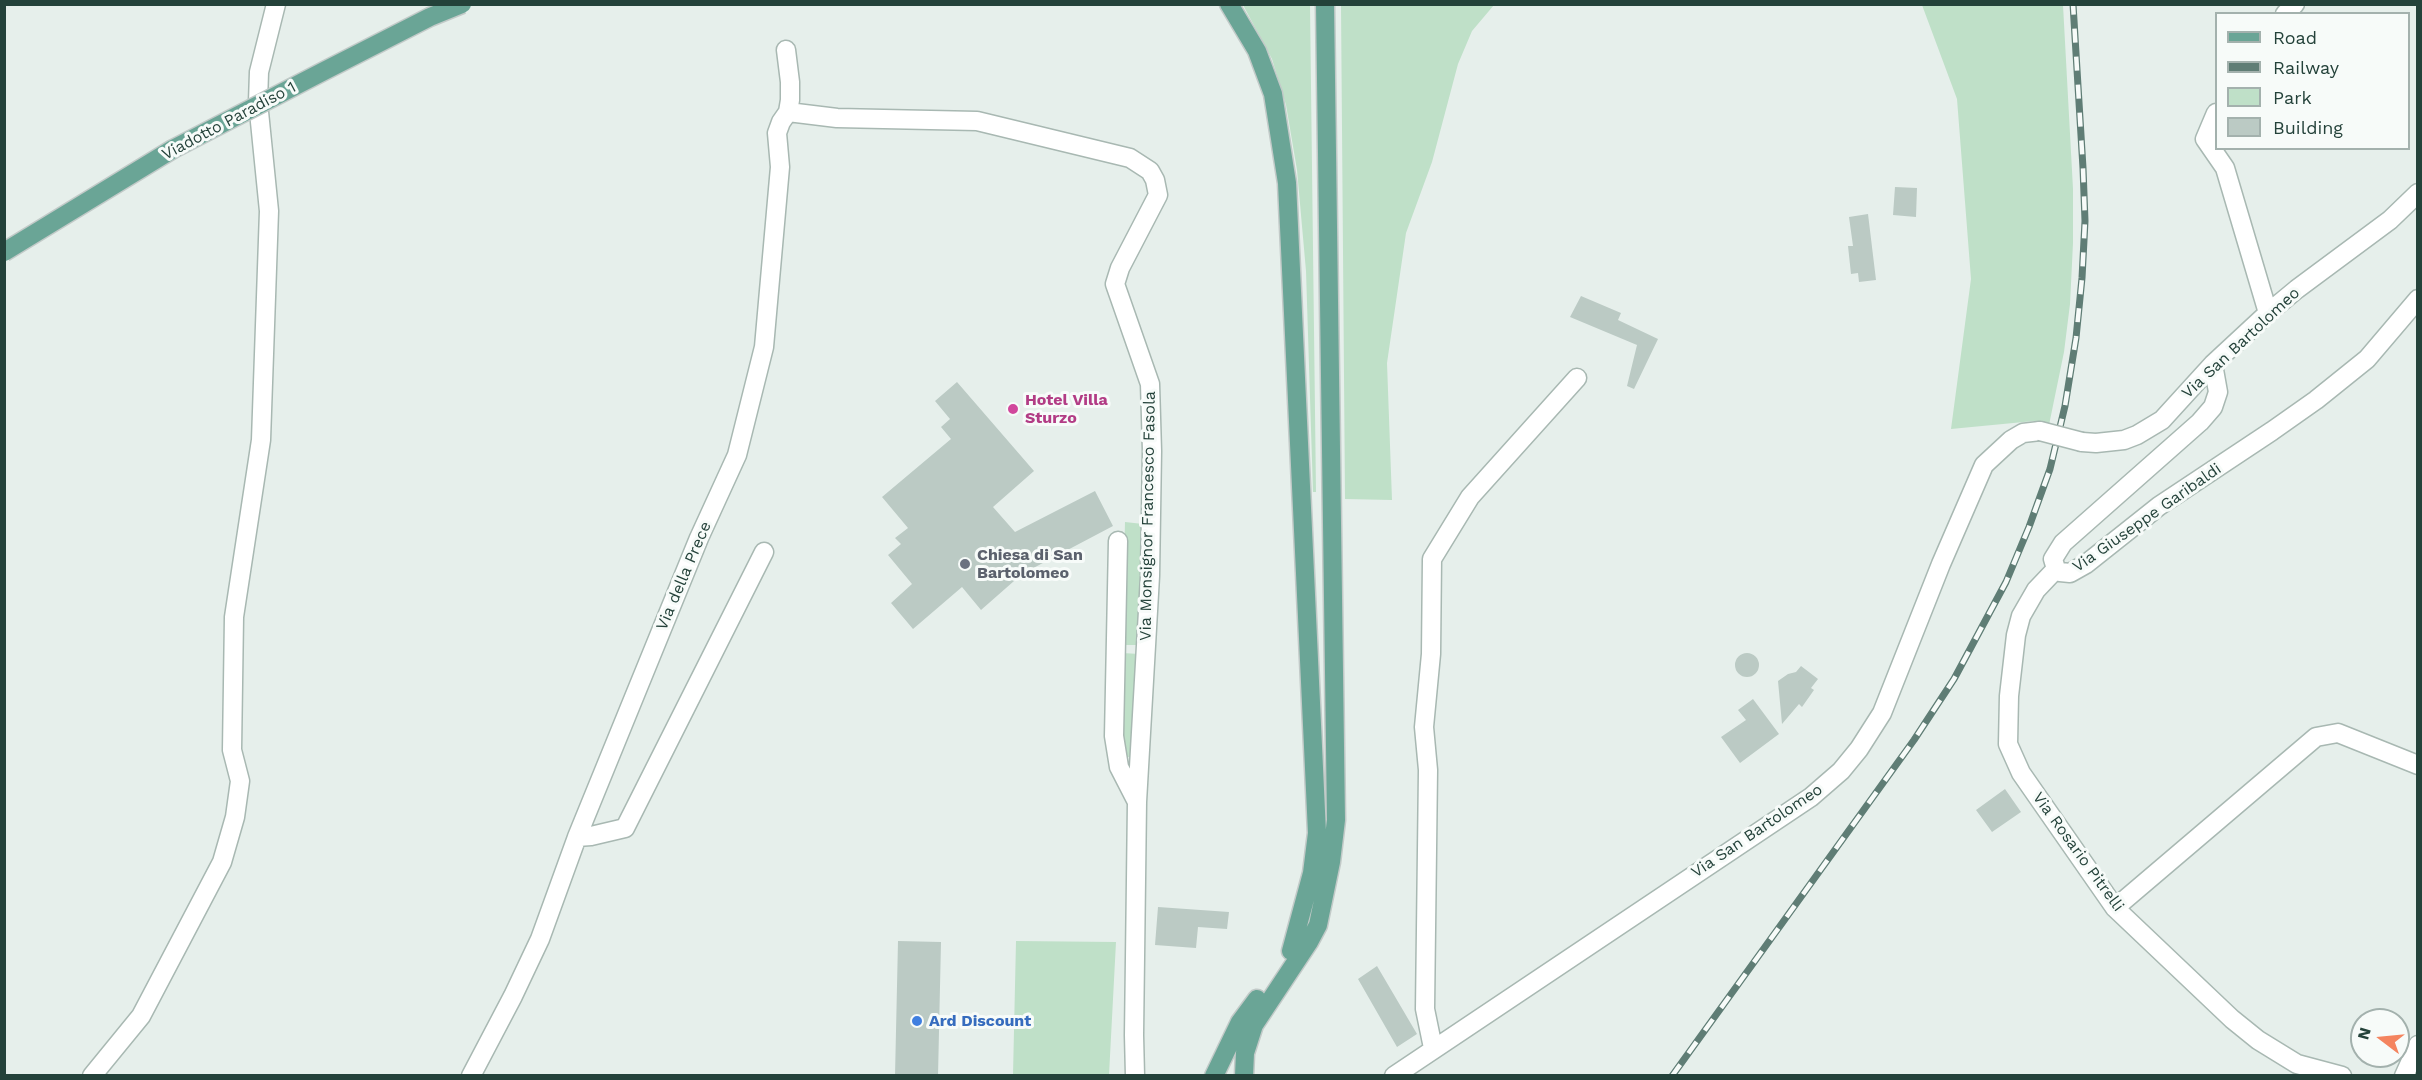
<!DOCTYPE html>
<style>
body{margin:0}
#map{position:relative;width:2422px;height:1080px;overflow:hidden;background:#e6efeb;font-family:"Work Sans",sans-serif}
canvas{display:block}
.frame{position:absolute;inset:0;border:6px solid #24423a;pointer-events:none}
.legend{position:absolute;left:2215px;top:12px;width:195px;height:138px;box-sizing:border-box;background:#f7fbf9;border:2px solid #a3b1ad;margin:0;padding:8px 10px;list-style:none;font-size:18px;color:#24423a}
.legend li{display:flex;align-items:center;gap:12px;height:30px}
.legend b{width:30px;border:2px solid #a3b1ad}
.north{position:absolute;left:2350px;top:1008px;width:60px;height:60px;box-sizing:border-box;background:#f7fbf9;border:2px solid #a3b1ad;border-radius:50%;rotate:286deg;font-size:16px;font-weight:700;line-height:24px;text-align:center;color:#24423a}
.north::after{content:'';display:block;margin:auto;width:21px;height:27px;background:#f4845f;clip-path:polygon(50% 0,100% 100%,50% 72%,0 100%)}
</style>
<div id="map">
<canvas width="2422" height="1080"></canvas>
<div class="frame"></div>
<ul class="legend">
<li><b style="height:8px;background:#6aa596"></b>Road</li>
<li><b style="height:8px;background:#5f7d75"></b>Railway</li>
<li><b style="height:16px;background:#bfe0c8"></b>Park</li>
<li><b style="height:16px;background:#bbcac4"></b>Building</li>
</ul>
<div class="north">N</div>
</div>
<script>
const context = document.querySelector('canvas').getContext('2d');
context.lineJoin = 'round';
function fillPath(path, color) { context.fillStyle = color; context.fill(path, 'evenodd'); }
const shape = rows => new Path2D(rows.map(r => 'M' + r).join(''));
function trace(path, color, width, dash) { context.strokeStyle = color; context.lineWidth = width; context.lineCap = dash ? 'butt' : 'round'; context.setLineDash(dash || []); context.stroke(path); }
function label(font, color, halo, rows, align = 'center') {
  context.font = font + ' "Work Sans",sans-serif'; context.lineWidth = 6; context.setLineDash([]); context.textBaseline = 'middle'; context.strokeStyle = halo; context.fillStyle = color; for (const [text, x, y, turn = 0] of rows) {
    context.save(); context.translate(x, y); context.rotate((+turn || 0) * Math.PI / 180); context.textAlign = isNaN(turn) ? turn : align; if (halo) context.strokeText(text, 0, 0); context.fillText(text, 0, 0); context.restore();
  }
}
const green = shape([
 [1243,5,1310,5,1316,492,1313,492,1306,271,1297,170,1286,105,1272,59],
 [1341,5,1494,5,1472,31,1458,64,1432,162,1406,233,1387,363,1392,500,1345,499],
 [1922,5,2063,5,2073,189,2073,243,2070,304,2064,352,2049,425,2034,421,1951,429,1971,279,1957,99],
 [1125,522,1143,524,1139,645,1122,645],
 [1123,653,1139,654,1130,757,1125,757,1119,734],
 [1016,941,1116,942,1109,1075,1013,1075]
]);
const building = shape([
 [1895,187,1917,188,1916,217,1893,215],
 [1868,214,1876,280,1859,282,1858,273,1851,274,1848,246,1853,246,1849,217],
 [1581,296,1621,313,1618,320,1658,339,1634,389,1627,386,1637,345,1570,317],
 [957,382,1034,471,993,507,1015,532,1095,491,1113,526,1022,574,981,610,962,587,913,629,891,603,912,584,888,555,901,544,895,538,908,528,882,497,951,439,941,427,950,419,935,401],
 '1735 665a12 12 0 1 1 24 0a12 12 0 1 1-24 0Z',
 [1801,666,1818,679,1811,688,1814,690,1802,707,1799,704,1782,724,1778,681,1788,674,1796,672],
 [1753,699,1779,734,1740,763,1721,737,1746,720,1738,710],
 [2005,789,2021,812,1992,832,1976,810],
 [1158,907,1229,912,1227,929,1198,927,1196,948,1155,945],
 [898,941,941,942,938,1076,895,1076],
 [1377,966,1417,1034,1397,1047,1358,979]
]);
const minor = shape([
 [2285,14,2295,4],
 [788,112,837,118,977,121,1130,158,1150,171,1155,180,1158,195,1120,268,1115,284,1150,384,1152,451,1150,576,1137,802,1134,1035,1135,1076],
 [2216,113,2205,139,2225,168,2268,313],
 [2213,364,2218,392,2213,407,2200,422,2063,543,2053,559,2056,569,2060,572,2070,573,2086,564,2159,506,2272,431,2316,400,2367,359,2418,299],
 [2082,442,2096,443,2124,440,2137,435,2162,420,2213,364,2268,313,2297,289,2390,220,2418,193],
 [1118,541,1114,736,1119,767,1137,802],
 [2056,569,2036,590,2021,616,2016,635,2009,696,2008,744,2021,773,2115,908,2232,1019,2258,1040,2297,1064,2342,1076],
 [577,837,591,836,625,828,764,552],
 [2115,908,2316,737,2338,733,2418,765],
 [1433,1048,1425,1009,1428,770,1424,727,1431,654,1432,559,1470,497,1577,378],
 [92,1076,141,1016,222,862,235,817,240,781,232,750,234,617,261,440,269,211,258,102,259,72,276,4],
 [471,1076,513,996,540,939,577,837,699,538,737,455,764,347,780,167,777,133,781,122,788,112,790,100,790,82,786,50],
 [1394,1076,1811,797,1841,771,1859,749,1882,713,1941,564,1984,465,2011,440,2023,433,2040,431],
 [2404,1076,2418,1045]
]);
const major = shape([
 [1229,4,1257,51,1273,94,1287,183,1317,833,1312,873,1291,951],
 [1214,1076,1240,1022,1257,999],
 [1244,1076,1245,1053,1254,1025,1309,942,1318,925,1331,862,1336,820,1325,4]
]);
const rail = shape([
 [1672,1076,1914,740,1954,679,2006,582,2029,527,2050,469,2065,406,2076,338,2082,278,2085,221,2083,168,2073,4]
]);
const minorBridge = shape([
 [2040,431,2082,442]
]);
const majorBridge = shape([
 [4,252,173,149,326,70,430,17,462,4]
]);
const markers = [
 [1013,409,6,"#d1479c"],
 [965,564,6,"#6b7280"],
 [917,1021,6,"#3f7fe0"]
];
const streetNames = [
 ["Viadotto Paradiso 1",229,121,-28],
 ["Via San Bartolomeo",2241,343,-43],
 ["Via Monsignor Francesco Fasola",1148,516,-89],
 ["Via Giuseppe Garibaldi",2147,518,-35],
 ["Via della Prece",684,576,-67],
 ["Via San Bartolomeo",1757,831,-34],
 ["Via Rosario Pitrelli",2078,852,54]
];
const hotelNames = [
 ["Hotel Villa",1025,400],
 ["Sturzo",1025,418]
];
const worshipNames = [
 ["Chiesa di San",977,555],
 ["Bartolomeo",977,573]
];
const shopNames = [
 ["Ard Discount",929,1021]
];
fillPath(green, '#bfe0c8');
fillPath(building, '#bbcac4');
trace(minor, '#a8b8b2', 21);
trace(major, '#c2cac8', 21);
trace(minor, '#fff', 18);
trace(major, '#6aa596', 18);
trace(rail, '#5f7d75', 7);
trace(rail, '#f7fbf9', 4.5, [14]);
trace(minorBridge, '#a8b8b2', 21, []);
trace(majorBridge, '#c2cac8', 21, []);
trace(minorBridge, '#fff', 18);
trace(majorBridge, '#6aa596', 18);
for (const [x, y, r, color] of markers) { const dot = new Path2D(); dot.arc(x, y, r, 0, 2 * Math.PI); context.fillStyle = color; context.fill(dot); trace(dot, '#f7fbf9', 2); }
label('16px', '#24423a', '#f7fbf9', streetNames);
label('bold 16px', '#b23c85', '#f7fbf9', hotelNames, 'left');
label('bold 16px', '#5b616d', '#f7fbf9', worshipNames, 'left');
label('bold 16px', '#366cbe', '#f7fbf9', shopNames, 'left');
</script>
